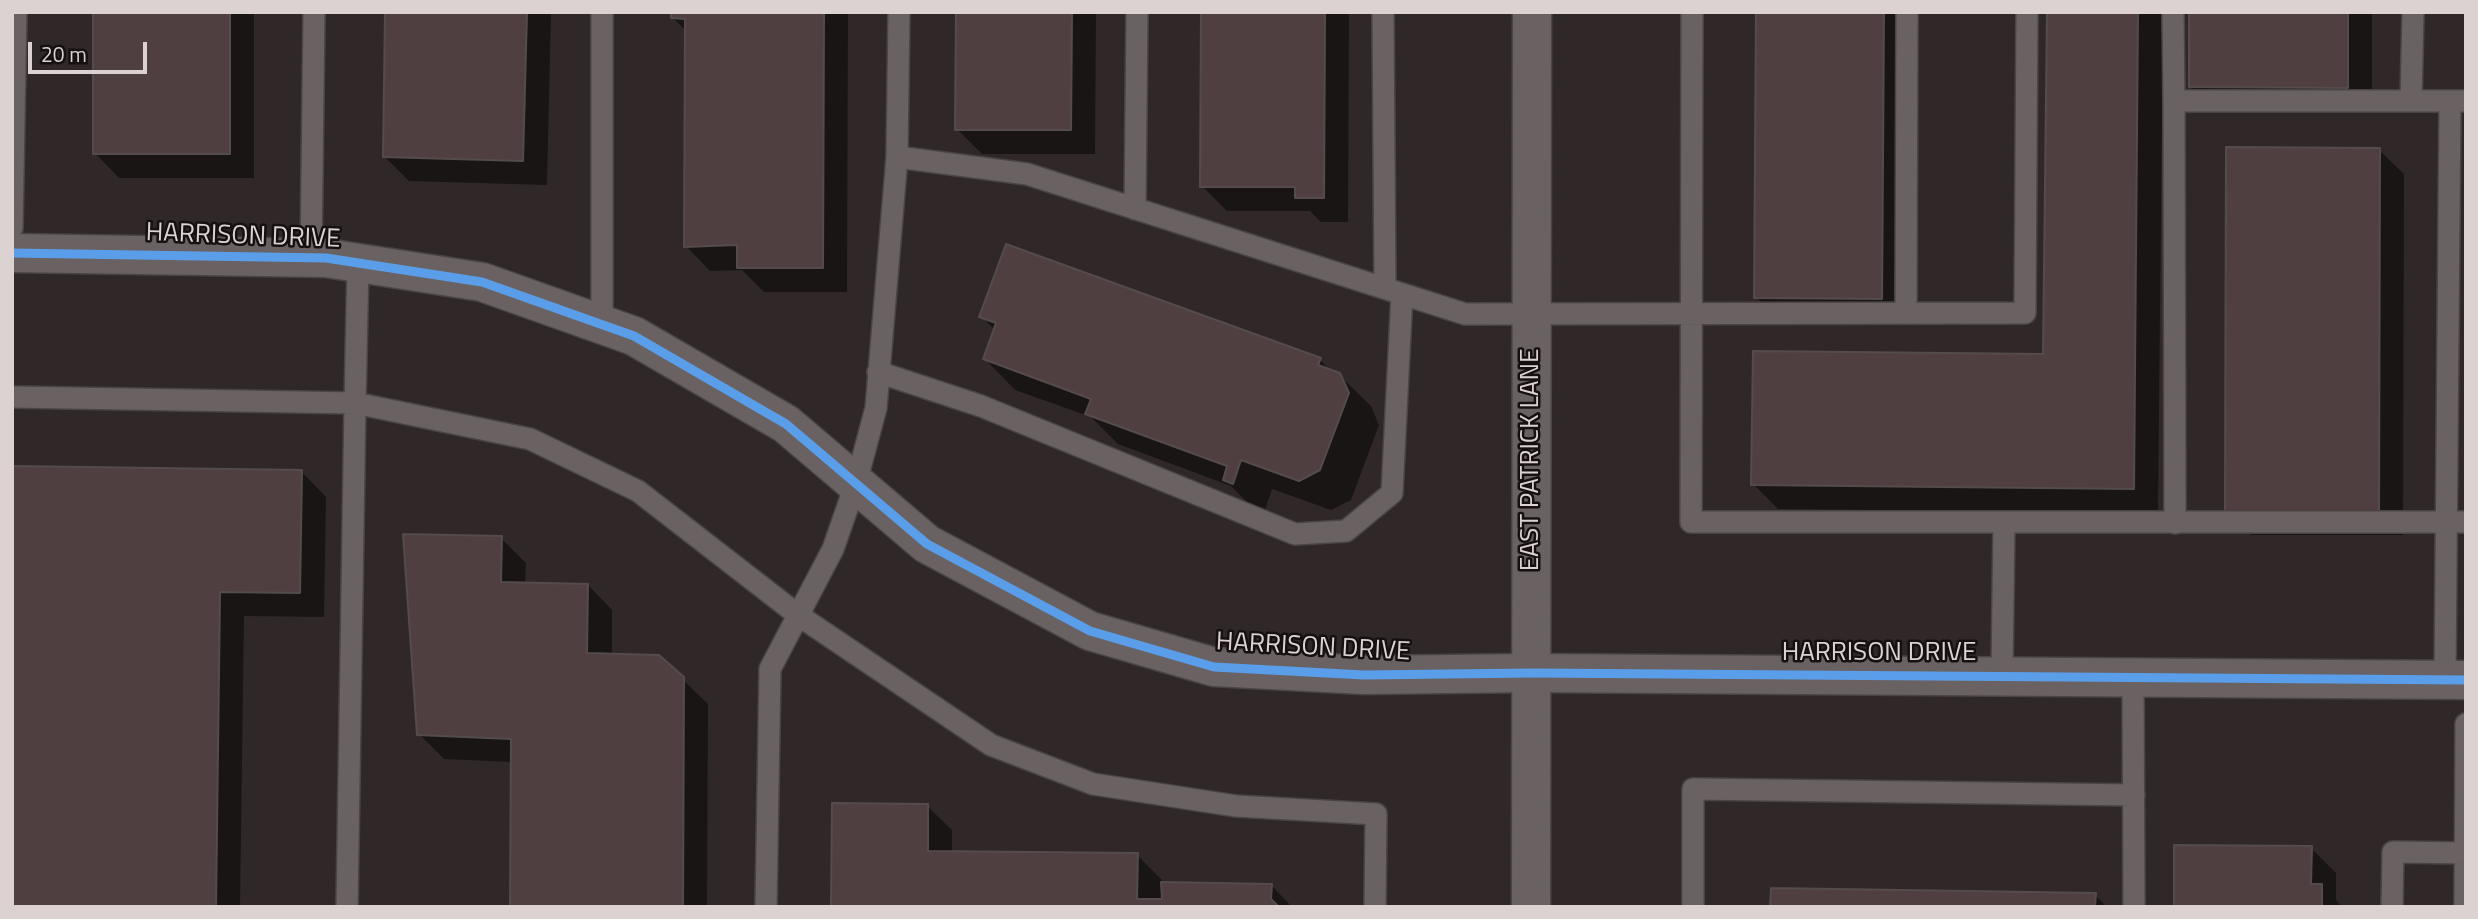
<!DOCTYPE html>
<style>
body{margin:0}
#map{position:relative;width:2478px;height:919px;overflow:hidden;background:#302828;font-family:"Titillium Web",sans-serif}
canvas{display:block}
.frame{position:absolute;inset:0;border:14px solid #ddd2d2;pointer-events:none}
.scale{position:absolute;left:28px;top:42px;width:119px;height:32px;box-sizing:border-box;border:4px solid #ddd2d2;border-top:0;padding-left:9px;font-size:21px;line-height:24px;white-space:nowrap;color:#ddd2d2;-webkit-text-stroke:5px #171010;paint-order:stroke}
</style>
<div id="map">
<canvas width="2478" height="919"></canvas>
<div class="frame"></div>
<div class="scale">20 m</div>
</div>
<script>
const context = document.querySelector('canvas').getContext('2d');
context.lineJoin = 'round';
function fillPath(path, color) { context.fillStyle = color; context.fill(path, 'evenodd'); }
const shape = rows => new Path2D(rows.map(r => 'M' + r).join(''));
function trace(path, color, width, dash) { context.strokeStyle = color; context.lineWidth = width; context.lineCap = dash ? 'butt' : 'round'; context.setLineDash(dash || []); context.stroke(path); }
function label(font, color, halo, rows, align = 'center') {
  context.font = font + ' "Titillium Web",sans-serif'; context.lineWidth = 5; context.setLineDash([]); context.textBaseline = 'middle'; context.strokeStyle = halo; context.fillStyle = color; for (const [text, x, y, turn = 0] of rows) {
    context.save(); context.translate(x, y); context.rotate((+turn || 0) * Math.PI / 180); context.textAlign = isNaN(turn) ? turn : align; if (halo) context.strokeText(text, 0, 0); context.fillText(text, 0, 0); context.restore();
  }
}
const shadow = shape([
 [94,12,254,12,254,178,119,178,95,153],
 [387,12,551,12,547,185,409,181,385,157],
 [673,12,848,12,847,292,764,292,742,270,710,271,686,246,687,32,673,18],
 [957,12,1096,12,1095,154,982,154,957,129],
 [1203,12,1349,12,1348,222,1321,222,1310,211,1227,211,1202,186],
 [1758,12,1908,12,1906,323,1780,322,1756,297],
 [2048,12,2163,12,2158,513,1778,509,1753,484,2045,356],
 [2191,12,2372,12,2372,112,2215,111,2190,86],
 [2379,150,2404,174,2403,535,2251,535,2227,510],
 [981,316,1320,360,1332,372,1339,375,1371,406,1379,425,1351,500,1331,510,1272,489,1264,513,1255,510,1231,486,1118,444,1091,417,1015,390,985,359,995,330],
 [12,468,302,472,326,497,324,617,244,616,240,907,12,907],
 [501,538,526,563,525,584,588,585,612,610,612,655,682,679,708,704,707,907,511,907,513,762,444,759,419,734],
 [927,806,952,830,952,853,1137,855,1162,880,1162,884,1271,885,1292,907,832,907],
 [2311,848,2336,873,2336,900,2342,907,2175,907],
 [2095,895,2107,907,1772,907]
]);
const building = shape([
 [93,12,230,12,230,154,93,154,93,12],
 [385,12,527,12,523,161,383,157,385,12],
 [671,12,824,12,823,268,737,268,737,245,684,247,685,19,671,18,671,12],
 [956,12,1072,12,1071,130,955,130,956,12],
 [1201,12,1325,12,1324,198,1295,198,1295,187,1200,187,1201,12],
 [1756,12,1884,12,1882,299,1754,298,1756,12],
 [2047,12,2138,12,2134,489,1751,485,1753,351,2043,354,2047,12],
 [2189,12,2348,12,2348,88,2189,87,2189,12],
 [2226,147,2380,148,2379,511,2225,511,2226,147],
 [1006,244,1321,358,1318,365,1340,373,1349,393,1320,470,1299,481,1241,460,1233,484,1223,480,1227,466,1085,414,1091,399,983,359,996,323,979,317,1006,244],
 [12,466,302,470,300,593,220,592,216,907,12,907,12,466],
 [403,534,502,536,501,582,588,584,587,653,659,655,684,677,683,907,510,907,511,739,417,735,403,534],
 [832,803,928,804,928,851,1138,853,1137,899,1162,899,1161,882,1272,884,1271,899,1279,907,831,907,832,803],
 [2174,845,2312,846,2311,884,2322,884,2322,907,2174,907,2174,845],
 [1771,888,2096,893,2095,907,1770,907,1771,888]
]);
const service = shape([
 [602,12,602,325],
 [1383,12,1385,288],
 [1692,12,1691,522,2466,522],
 [2173,12,2174,101],
 [2413,12,2411,101,2466,101],
 [897,157,1027,174,1465,314,2025,313,2027,12],
 [1135,209,1137,12],
 [12,228,16,12],
 [311,258,314,12],
 [1906,313,1907,12],
 [878,372,981,406,1295,534,1346,531,1392,493,1402,294],
 [12,397,355,403,358,263],
 [2175,523,2174,101,2411,101],
 [2002,676,2004,522],
 [2133,677,2134,907],
 [2445,679,2450,101],
 [347,907,355,403,530,439,638,491,798,615,991,745,1093,784,1236,806,1376,814,1375,907],
 [766,907,770,669,833,549,856,483,876,408,897,157,899,12],
 [1693,907,1693,789,2134,795],
 [2392,907,2393,852,2466,853],
 [2465,907,2466,724]
]);
const minor = shape([
 [12,253,326,258,482,282,634,336,786,424,927,544,1090,631,1214,667,1364,675,1533,673,2466,680]
]);
const secondary = shape([
 [1531,907,1532,12]
]);
const cycleway = shape([
 [12,253,326,258,482,282,634,336,786,424,927,544,1090,631,1214,667,1364,675,1533,673,2466,680]
]);
const streetNames = [
 ["HARRISON DRIVE",243,237,2],
 ["EAST PATRICK LANE",1532,460,-90],
 ["HARRISON DRIVE",1313,648,3],
 ["HARRISON DRIVE",1879,654]
];
fillPath(shadow, '#0007');
fillPath(building, '#503f41');
trace(building, '#544c4c', 2);
trace(service, '#4b4444', 24);
trace(minor, '#4b4444', 41);
trace(secondary, '#4b4444', 41);
trace(service, '#6a6262', 21);
trace(minor, '#6a6262', 38);
trace(secondary, '#6a6262', 38);
trace(cycleway, '#5a9eea', 9);
label('26px', '#ddd2d2', '#171010', streetNames);
</script>
